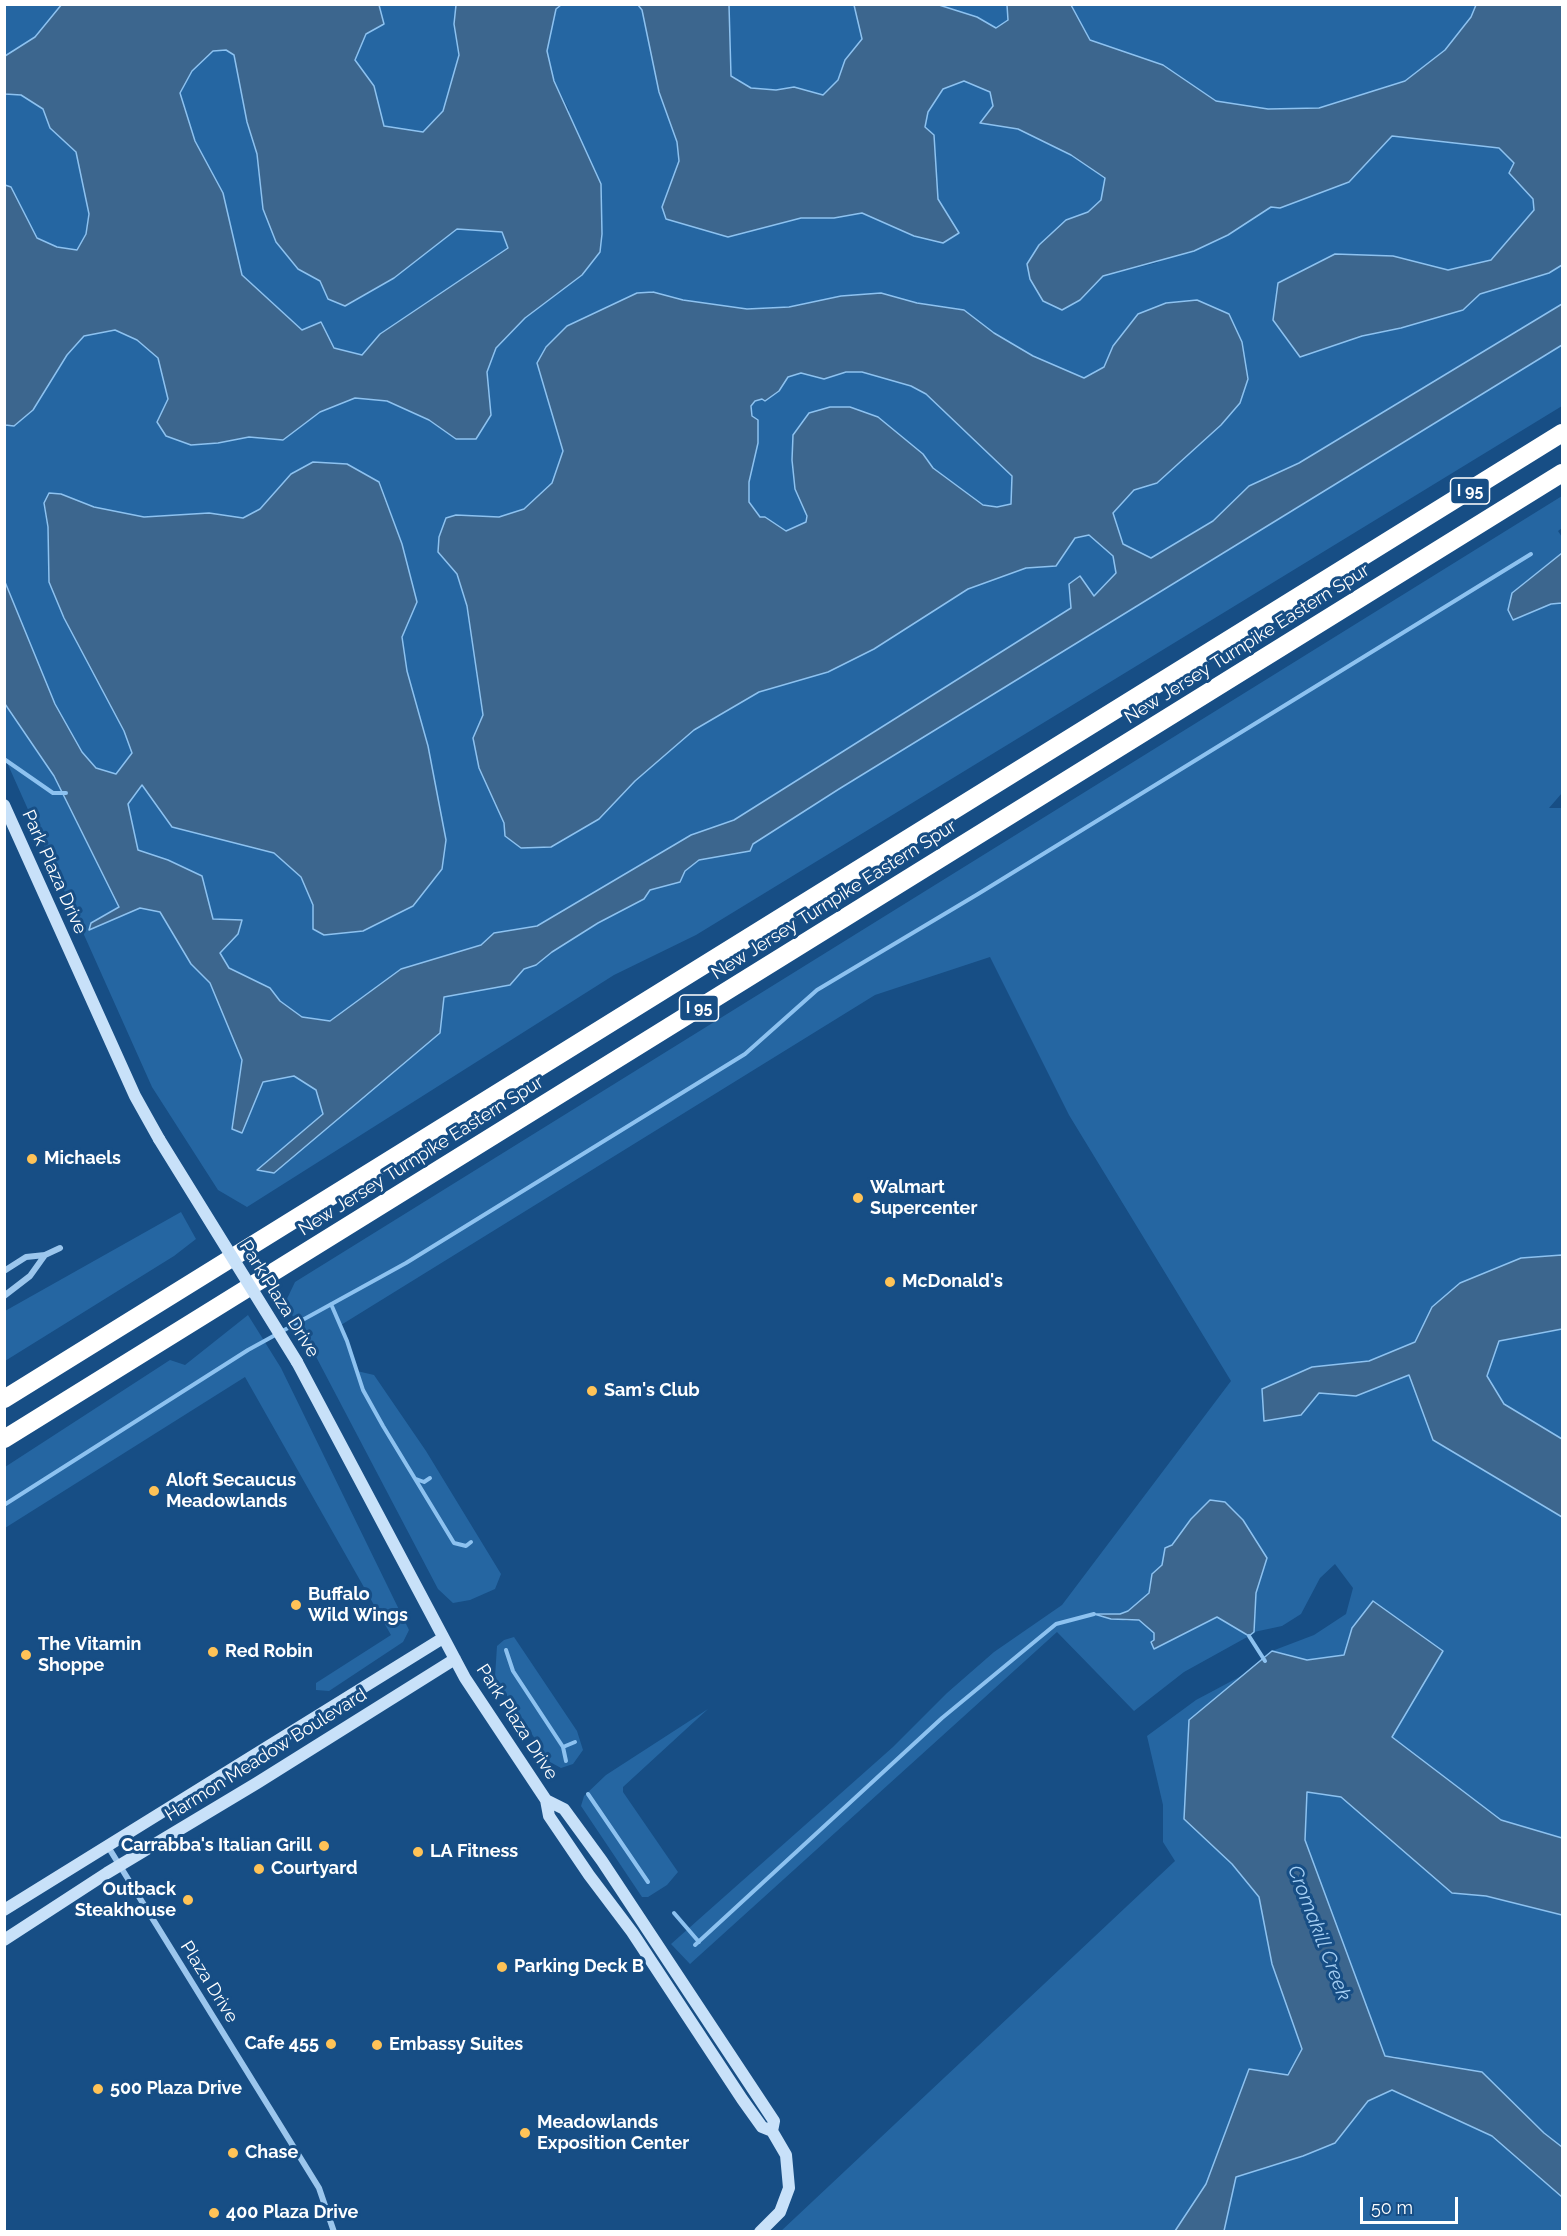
<!DOCTYPE html>
<style>
body{margin:0}
#map{position:relative;width:1567px;height:2236px;overflow:hidden;background:#174e85;font-family:Raleway,sans-serif}
canvas{display:block}
.frame{position:absolute;inset:0;border:6px solid #fff;pointer-events:none}
.scale{position:absolute;left:1360px;top:2197px;width:98px;height:27px;box-sizing:border-box;border:3px solid #fff;border-top:0;padding-left:8px;font-size:18px;line-height:21px;white-space:nowrap;color:#fff;-webkit-text-stroke:4px #174e85;paint-order:stroke}
</style>
<div id="map">
<canvas width="1567" height="2236"></canvas>
<div class="frame"></div>
<div class="scale">50 m</div>
</div>
<script>
const context = document.querySelector('canvas').getContext('2d');
context.lineJoin = 'round';
function fillPath(path, color) { context.fillStyle = color; context.fill(path, 'evenodd'); }
const shape = rows => new Path2D(rows.map(r => 'M' + r).join(''));
function trace(path, color, width, dash) { context.strokeStyle = color; context.lineWidth = width; context.lineCap = dash ? 'butt' : 'round'; context.setLineDash(dash || []); context.stroke(path); }
function label(font, color, halo, rows, align = 'center') {
  context.font = font + ' Raleway,sans-serif'; context.lineWidth = 6; context.setLineDash([]); context.textBaseline = 'middle'; context.strokeStyle = halo; context.fillStyle = color; for (const [text, x, y, turn = 0] of rows) {
    context.save(); context.translate(x, y); context.rotate((+turn || 0) * Math.PI / 180); context.textAlign = isNaN(turn) ? turn : align; if (halo) context.strokeText(text, 0, 0); context.fillText(text, 0, 0); context.restore();
  }
}
const green = shape([
 [5,5,62,5,35,37,5,56],
 [379,5,456,5,454,24,459,55,443,111,423,132,384,127,374,86,355,60,366,34,384,24],
 [561,5,638,5,642,10,659,92,677,142,679,161,662,207,666,219,728,237,801,218,834,218,862,213,914,236,952,221,938,199,934,135,925,127,928,112,943,89,964,81,990,92,993,106,980,123,1018,129,1071,155,1106,178,1101,200,1088,212,1066,220,1039,245,1080,300,1103,276,1156,263,1271,207,1349,182,1392,136,1499,148,1514,163,1509,173,1533,199,1534,210,1491,260,1448,270,1393,256,1362,336,1401,328,1463,310,1480,294,1549,273,1562,265,1562,304,1299,463,1249,486,1213,521,1151,558,1123,544,1113,513,1134,490,1157,483,1221,425,1240,403,1113,346,1104,367,1084,378,1033,356,994,333,964,310,917,303,881,294,841,296,789,307,747,309,683,300,653,292,537,363,563,451,552,483,524,509,499,517,456,515,438,551,457,574,467,606,483,716,473,738,479,768,504,823,505,836,599,819,635,781,694,730,759,692,828,672,874,649,968,589,1026,568,1056,566,1075,538,1089,535,1113,556,1116,573,1094,596,1080,576,1069,584,1071,608,734,820,691,835,537,926,494,933,481,945,401,969,330,1021,302,1017,280,1001,270,988,229,968,219,953,238,934,213,919,202,876,168,860,138,850,128,804,141,784,172,827,274,853,301,877,314,905,313,929,446,840,428,746,407,671,402,637,417,602,402,544,380,482,291,474,260,509,243,519,209,513,144,517,94,507,61,494,44,503,48,527,49,582,64,618,124,731,132,753,116,774,96,768,82,752,55,704,5,582,4,425,14,426,33,410,67,355,84,336,115,330,137,340,158,358,168,399,218,443,249,437,283,439,320,412,355,398,387,401,429,420,456,439,491,415,487,372,496,348,525,318,552,297,569,110,554,81,547,51,556,9],
 [729,5,854,5,862,39,845,60,838,80,823,95,794,87,776,90,751,88,731,75],
 [939,5,1007,5,1008,20,996,28,977,17],
 [1071,5,1476,5,1471,17,1445,50,1405,81,1319,108,1268,109,1216,101,1163,65,1090,40],
 [226,50,234,55,247,122,257,154,263,209,298,269,320,281,346,306,394,278,457,229,502,232,508,248,380,334,362,355,334,348,321,322,303,330,242,276,223,193,195,141,180,93,192,71,213,51],
 [4,94,21,95,43,109,50,128,76,152,89,214,86,234,77,250,57,247,37,238,11,187,5,185],
 [1562,345,1562,406,696,935,614,975,247,1207,218,1190,152,1087,5,758,4,704,54,776,120,908,91,923,89,930,140,908,160,912,191,964,210,983,242,1060,232,1129,242,1133,263,1082,294,1076,316,1089,323,1114,257,1170,274,1173,444,997,510,985,524,969,536,965,552,952,598,923,644,899,650,890,680,882,685,871,699,860,750,851,753,844,839,789],
 [846,372,861,372,911,386,926,394,1012,476,1011,504,997,507,983,505,933,468,923,454,792,460,795,488,807,516,806,522,786,531,765,517,760,517,749,502,749,482,758,443,751,406,755,401,779,391,787,377,801,373,824,379],
 [1562,496,1562,528,1558,531,1562,537,1562,553,1512,593,1514,620,1551,604,1562,603,1562,793,1549,808,1562,808,1562,1255,1521,1258,1432,1307,1415,1342,1369,1361,1312,1367,1262,1389,1264,1421,1301,1415,1319,1393,1356,1396,1409,1375,1433,1440,1562,1517,1562,1838,1501,1820,1392,1737,1442,1651,1352,1628,1344,1655,1307,1660,1272,1651,1314,1635,1346,1614,1353,1588,1335,1564,1320,1578,1301,1614,1282,1626,1254,1632,1256,1593,1267,1558,1243,1520,1225,1502,1210,1501,1191,1519,1171,1545,1165,1548,1162,1565,1150,1583,1149,1593,1128,1611,1120,1614,1095,1613,1127,1621,1139,1620,1146,1624,1154,1633,1154,1649,1217,1617,1249,1636,1184,1672,1134,1711,1057,1632,690,1964,671,1944,893,1747,947,1693,994,1652,1062,1605,1231,1381,1069,1115,990,957,875,995,341,1325,357,1371,374,1375,426,1451,501,1574,495,1589,470,1600,453,1603,438,1589,312,1349,285,1303,295,1282],
 [181,1212,196,1239,174,1256,5,1361,5,1311],
 [248,1315,281,1368,409,1630,403,1642,329,1691,316,1690,316,1683,391,1635,245,1377,5,1528,5,1467,170,1360,185,1365],
 [1562,1329,1562,1439,1504,1404,1487,1376,1498,1341],
 [514,1637,577,1731,583,1750,573,1764,561,1768,550,1762,495,1677,497,1646,504,1640],
 [1243,1675,1189,1720,1232,1864,1259,1897,1272,1964,1302,2049,1288,2075,1249,2069,1206,2184,1175,2231,780,2232,1175,1861,1163,1842,1163,1805,1147,1736,1196,1700],
 [708,1709,623,1787,623,1792,678,1872,667,1885,648,1897,642,1897,581,1806,584,1796,606,1775],
 [1307,1792,1341,1797,1452,1893,1486,1896,1562,1915,1562,2147,1544,2133,1394,2056,1385,2056,1305,1840],
 [1392,2090,1492,2136,1562,2197,1562,2231,1224,2232,1236,2177,1303,2156,1335,2143,1368,2101]
]);
const water = shape([
 [62,4,379,5,384,24,366,34,355,60,374,86,384,126,423,132,443,111,459,55,454,24,456,5,561,5,556,9,547,51,554,81,601,184,602,234,600,252,582,275,525,318,496,348,487,372,491,415,476,439,456,439,429,420,387,401,355,398,320,412,283,440,249,437,218,443,191,445,166,436,157,422,168,399,158,358,137,340,115,330,84,336,67,355,33,410,14,426,5,425,5,185,11,187,37,238,57,247,77,250,86,234,89,214,76,152,50,128,43,109,21,95,5,94,5,56,35,37,62,4],
 [226,50,234,55,247,122,257,154,263,209,276,242,298,269,320,281,328,299,345,306,394,278,457,229,502,232,508,248,380,334,362,355,334,348,321,322,302,330,242,275,223,193,195,141,180,93,192,71,213,51,226,50],
 [638,5,729,5,731,76,751,88,776,90,794,87,823,95,838,80,845,60,862,39,854,5,939,5,977,17,996,28,1008,20,1007,5,1071,5,1090,40,1163,65,1216,101,1268,109,1319,108,1405,81,1445,50,1471,17,1476,5,1562,5,1562,265,1549,273,1480,294,1463,310,1401,328,1362,336,1300,357,1273,320,1278,283,1335,254,1393,256,1448,270,1491,260,1534,210,1533,199,1509,173,1514,163,1499,148,1392,136,1349,182,1280,208,1271,207,1228,235,1194,251,1103,276,1080,300,1062,310,1043,301,1030,279,1027,264,1039,245,1066,220,1088,212,1101,200,1105,178,1071,155,1018,129,980,123,993,106,990,92,964,81,943,89,928,112,925,127,934,135,938,199,959,233,943,243,914,236,862,213,834,218,801,218,728,237,666,219,662,207,679,161,677,142,659,92,642,10,638,5],
 [653,292,683,300,747,309,789,307,841,296,881,293,917,303,964,310,994,333,1033,356,1084,378,1104,367,1113,346,1138,314,1166,303,1197,300,1229,314,1242,342,1248,379,1240,403,1221,425,1157,483,1134,490,1113,513,1123,544,1151,558,1213,521,1249,486,1299,463,1562,304,1562,345,839,789,753,844,750,851,699,860,685,871,680,882,650,890,644,899,598,923,552,952,536,965,524,969,510,985,444,997,440,1033,274,1173,257,1170,323,1114,316,1090,294,1076,263,1082,242,1133,232,1129,242,1060,210,983,191,964,160,912,140,908,89,930,91,923,119,907,54,776,5,704,5,582,55,704,82,752,96,768,116,774,132,753,124,731,64,618,49,582,48,527,44,503,49,493,61,494,94,507,144,517,209,513,243,518,260,509,291,474,313,462,347,464,379,482,402,544,417,602,402,637,407,671,428,746,446,840,442,869,413,906,363,931,324,935,313,929,313,905,301,877,274,853,172,827,142,785,128,804,138,850,168,860,202,876,213,919,242,920,238,934,220,953,229,968,270,988,280,1001,302,1017,330,1021,401,969,481,945,494,933,537,926,691,835,734,820,1071,608,1069,584,1080,576,1094,596,1116,573,1113,556,1089,535,1075,538,1056,566,1026,568,968,589,874,649,828,672,759,692,694,730,635,781,599,819,551,847,521,848,505,836,504,823,479,768,473,738,483,715,467,606,457,574,438,552,439,537,446,518,456,515,499,517,524,509,552,483,563,451,537,363,546,347,567,326,637,293,653,292],
 [846,372,862,372,911,386,926,394,1012,476,1011,504,997,507,983,505,933,468,923,454,878,417,850,407,830,407,809,413,793,435,792,460,795,489,807,516,806,522,786,531,765,517,760,517,749,502,749,482,758,443,758,420,752,416,751,406,755,401,762,399,765,401,779,391,788,377,801,373,824,379,846,372],
 [1562,553,1562,603,1551,604,1513,620,1508,610,1512,593,1562,553],
 [1562,1255,1562,1329,1499,1341,1487,1376,1504,1404,1562,1439,1562,1517,1433,1440,1409,1375,1356,1396,1319,1393,1301,1415,1264,1421,1262,1389,1312,1367,1369,1361,1415,1342,1432,1307,1460,1283,1521,1258,1562,1255],
 [1210,1500,1225,1502,1243,1520,1267,1558,1256,1593,1254,1632,1249,1636,1217,1617,1154,1649,1151,1642,1154,1640,1154,1633,1139,1620,1111,1619,1094,1614,1120,1614,1128,1611,1149,1593,1152,1574,1162,1565,1165,1548,1172,1545,1191,1519,1210,1500],
 [1373,1601,1443,1651,1392,1737,1501,1820,1562,1838,1562,1915,1486,1896,1452,1893,1341,1797,1307,1792,1305,1840,1385,2056,1482,2072,1544,2133,1562,2147,1562,2197,1492,2136,1392,2090,1368,2101,1335,2143,1303,2156,1236,2177,1224,2231,1175,2231,1206,2184,1249,2069,1288,2075,1302,2049,1272,1964,1259,1897,1232,1864,1184,1819,1189,1720,1272,1651,1307,1660,1344,1655,1352,1628,1373,1601]
]);
const stream = shape([
 [4,759,53,793,66,793],
 [331,1304,347,1341,363,1390,383,1426,454,1543,466,1546,471,1542],
 [416,1479,424,1482,430,1478],
 [4,1505,248,1350,406,1263,745,1054,817,990,978,894,1531,554],
 [1249,1636,1265,1661],
 [506,1650,513,1671,563,1747,566,1761],
 [563,1747,575,1742],
 [588,1794,648,1882],
 [674,1913,699,1942],
 [695,1945,942,1718,1056,1624,1094,1614]
]);
const street = shape([
 [4,1271,26,1257,45,1255,60,1248],
 [4,1296,30,1276,45,1255],
 [107,1845,319,2188,334,2232]
]);
const secondary = shape([
 [4,805,135,1096,159,1139],
 [297,1362,465,1678,546,1800,549,1816,589,1875,632,1932,742,2099,762,2127,772,2131],
 [546,1800,564,1809,602,1861,774,2121,772,2131,786,2155,789,2188,780,2212,760,2232],
 [4,1910,443,1638],
 [4,1940,107,1873,257,1783,455,1659]
]);
const highway = shape([
 [4,1399,1562,433],
 [4,1439,1562,473]
]);
const secondaryBridge = shape([
 [159,1139,297,1362]
]);
const markers = [
 [32,1159,6,"#ffc357"],
 [858,1198,6,"#ffc357"],
 [890,1282,6,"#ffc357"],
 [592,1391,6,"#ffc357"],
 [154,1491,6,"#ffc357"],
 [296,1605,6,"#ffc357"],
 [213,1652,6,"#ffc357"],
 [26,1655,6,"#ffc357"],
 [324,1846,6,"#ffc357"],
 [418,1852,6,"#ffc357"],
 [259,1869,6,"#ffc357"],
 [188,1900,6,"#ffc357"],
 [502,1967,6,"#ffc357"],
 [331,2044,6,"#ffc357"],
 [377,2045,6,"#ffc357"],
 [98,2089,6,"#ffc357"],
 [525,2133,6,"#ffc357"],
 [233,2153,6,"#ffc357"],
 [214,2213,6,"#ffc357"]
];
const shields = [
 [1470,491,39],
 [699,1008,39]
];
const shieldNames = [
 ["I 95",1470,491],
 ["I 95",699,1008]
];
const streetNames = [
 ["New Jersey Turnpike Eastern Spur",1247,644,-32],
 ["Park Plaza Drive",54,872,66],
 ["New Jersey Turnpike Eastern Spur",834,900,-32],
 ["New Jersey Turnpike Eastern Spur",421,1156,-32],
 ["Park Plaza Drive",279,1299,58],
 ["Park Plaza Drive",517,1722,57],
 ["Harmon Meadow Boulevard",266,1755,-32],
 ["Plaza Drive",209,1982,58]
];
const poiNames = [
 ["Michaels",44,1159],
 ["Walmart",870,1188],
 ["Supercenter",870,1209],
 ["McDonald's",902,1282],
 ["Sam's Club",604,1391],
 ["Aloft Secaucus",166,1481],
 ["Meadowlands",166,1502],
 ["Buffalo",308,1595],
 ["Wild Wings",308,1616],
 ["The Vitamin",38,1645],
 ["Shoppe",38,1666],
 ["Red Robin",225,1652],
 ["Carrabba's Italian Grill",312,1846,"right"],
 ["LA Fitness",430,1852],
 ["Courtyard",271,1869],
 ["Outback",176,1890,"right"],
 ["Steakhouse",176,1911,"right"],
 ["Parking Deck B",514,1967],
 ["Cafe 455",319,2044,"right"],
 ["Embassy Suites",389,2045],
 ["500 Plaza Drive",110,2089],
 ["Meadowlands",537,2123],
 ["Exposition Center",537,2144],
 ["Chase",245,2153],
 ["400 Plaza Drive",226,2213]
];
const waterNames = [
 ["Cromakill Creek",1319,1933,69]
];
fillPath(green, '#2566a2');
fillPath(water, '#3c668e');
trace(water, '#8dc2f0', 1.5);
trace(stream, '#8dc2f0', 4);
trace(street, '#9bc6ed', 6);
trace(secondary, '#c8e1f9', 12);
trace(highway, '#fff', 18);
trace(secondaryBridge, '#c8e1f9', 12);
for (const [x, y, r, color] of markers) { const dot = new Path2D(); dot.arc(x, y, r, 0, 2 * Math.PI); context.fillStyle = color; context.fill(dot); trace(dot, '#174e85', 2); }
for (const [x, y, w] of shields) { const box = new Path2D(); box.roundRect(x - w / 2, y - 13, w, 26, 4.5); context.fillStyle = '#174e85'; context.fill(box); trace(box, '#fff', 1.5); }
label('bold 16px', '#fff', null, shieldNames);
label('18px', '#fff', '#174e85', streetNames);
label('bold 18px', '#fff', '#174e85', poiNames, 'left');
label('italic 20px', '#a6d0f5', '#174e85', waterNames);
</script>
